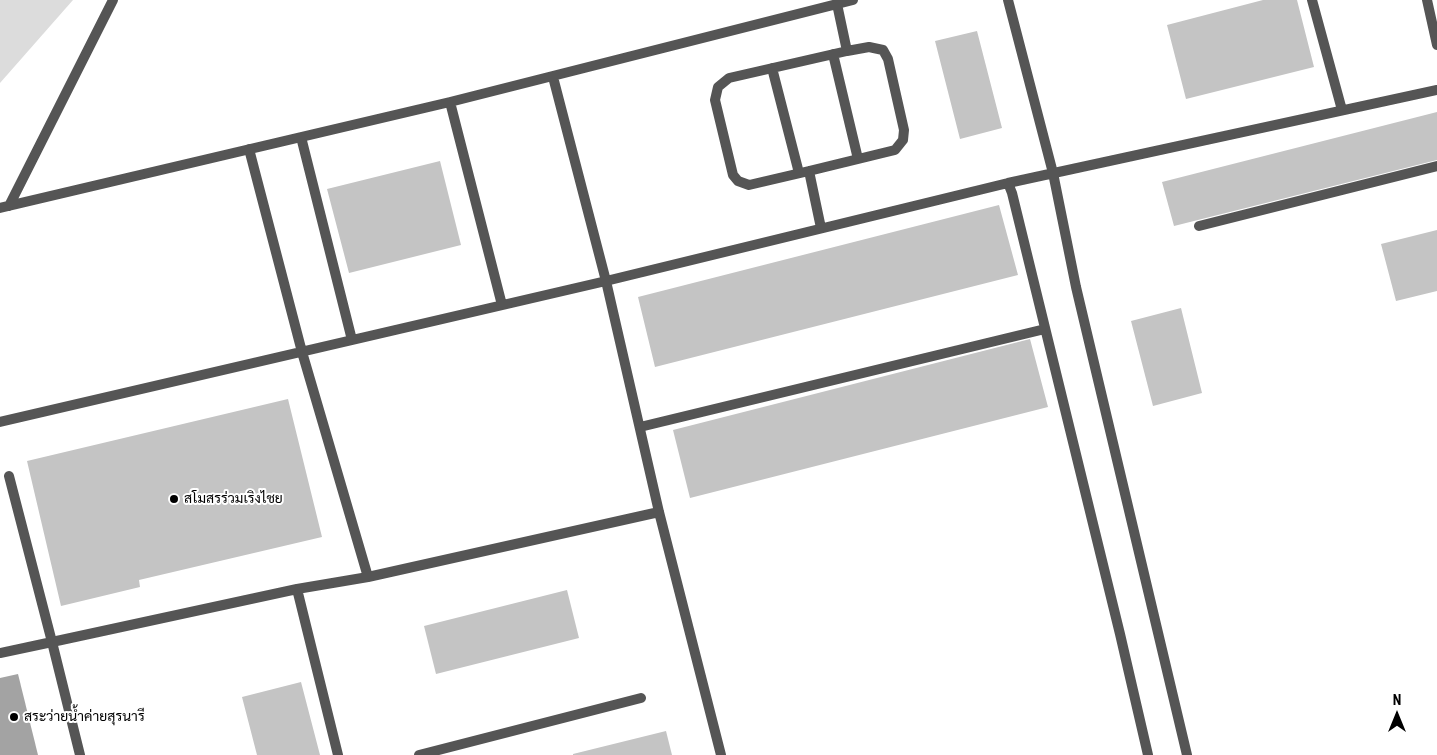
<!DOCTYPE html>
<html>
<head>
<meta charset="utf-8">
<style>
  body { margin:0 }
  #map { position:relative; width:1437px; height:755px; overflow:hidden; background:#fff; font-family:"Roboto Condensed",sans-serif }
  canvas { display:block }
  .north { position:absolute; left:1372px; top:690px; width:50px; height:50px; -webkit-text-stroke:4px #fff; paint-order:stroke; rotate:0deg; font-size:14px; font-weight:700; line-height:20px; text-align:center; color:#000 }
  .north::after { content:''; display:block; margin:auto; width:18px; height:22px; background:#000; clip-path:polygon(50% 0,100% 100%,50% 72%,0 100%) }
</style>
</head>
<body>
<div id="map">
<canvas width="1437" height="755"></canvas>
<div class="north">N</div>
</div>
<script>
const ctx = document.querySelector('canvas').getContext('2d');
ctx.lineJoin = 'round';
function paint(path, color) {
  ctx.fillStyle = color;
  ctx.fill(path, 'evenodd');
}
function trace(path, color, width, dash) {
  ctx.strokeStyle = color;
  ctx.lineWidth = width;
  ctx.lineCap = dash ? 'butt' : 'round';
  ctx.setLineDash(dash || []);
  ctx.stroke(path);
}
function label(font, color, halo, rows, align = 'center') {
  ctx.font = font + ' "Roboto Condensed",Sarabun,sans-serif';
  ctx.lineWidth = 4;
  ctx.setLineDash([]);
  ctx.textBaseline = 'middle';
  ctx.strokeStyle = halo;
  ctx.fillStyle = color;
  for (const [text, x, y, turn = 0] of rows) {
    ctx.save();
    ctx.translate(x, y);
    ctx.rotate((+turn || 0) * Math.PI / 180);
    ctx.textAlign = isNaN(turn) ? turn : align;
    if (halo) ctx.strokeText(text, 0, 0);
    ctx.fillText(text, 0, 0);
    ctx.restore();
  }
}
paint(new Path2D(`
  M0,0h73l-73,83z`), '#dcdcdc');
paint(new Path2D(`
  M18,674l20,81h-38v-77z`), '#a3a3a3');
paint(new Path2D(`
  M1263,0h34l17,67 -128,32 -19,-74z
  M977,31l25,97 -42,11 -25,-98z
  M1437,112v48l-263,66 -12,-44z
  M440,161l21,84 -112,28 -22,-84z
  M999,205l19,70 -363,92 -17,-70z
  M1437,230v61l-41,10 -15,-57z
  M1181,308l21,85 -49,13 -22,-85z
  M1030,339l18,68 -358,91 -17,-68z
  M288,399l34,138 -183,43 1,7 -79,19 -34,-145z
  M567,590l12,48 -143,36 -12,-48z
  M301,682l19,73h-63l-15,-58z
  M666,731l6,24h-99v-1z`), '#c4c4c4');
trace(new Path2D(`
  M1008,0l45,173 23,114 111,468
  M1312,0l30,110
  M1427,0l10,45
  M833,54l25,105
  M772,68l27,105
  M553,77l53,204 53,231 62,243
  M450,102l52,203
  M301,137l51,203
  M249,149l53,203 66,225
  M809,171l86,-21 8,-10 1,-10 -16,-71 -5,-9 -14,-3 -22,4 -10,-47
  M1008,183l4,10 108,441 28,121
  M9,206l104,-206
  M0,208l450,-106 403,-102
  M1199,226l238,-60
  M821,228l-12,-57 -60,14 -11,-4 -5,-6 -18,-75 3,-13 11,-9 118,-27
  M0,422l606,-141 402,-98 429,-93
  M640,427l405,-98
  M297,589l41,166
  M0,653l52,-11 -43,-166
  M80,755l-28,-113 245,-53 71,-12 291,-65
  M419,755l222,-57`), '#555', 10);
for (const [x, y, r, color] of [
  [174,499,5,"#000"],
  [14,717,5,"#000"]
]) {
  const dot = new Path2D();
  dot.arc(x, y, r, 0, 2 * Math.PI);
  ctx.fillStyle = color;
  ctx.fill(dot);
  trace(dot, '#fff', 2);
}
label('14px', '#000', '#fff', [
  ["สโมสรร่วมเริงไชย",184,499],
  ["สระว่ายนํ้าค่ายสุรนารี",24,717]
], 'left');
</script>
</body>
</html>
